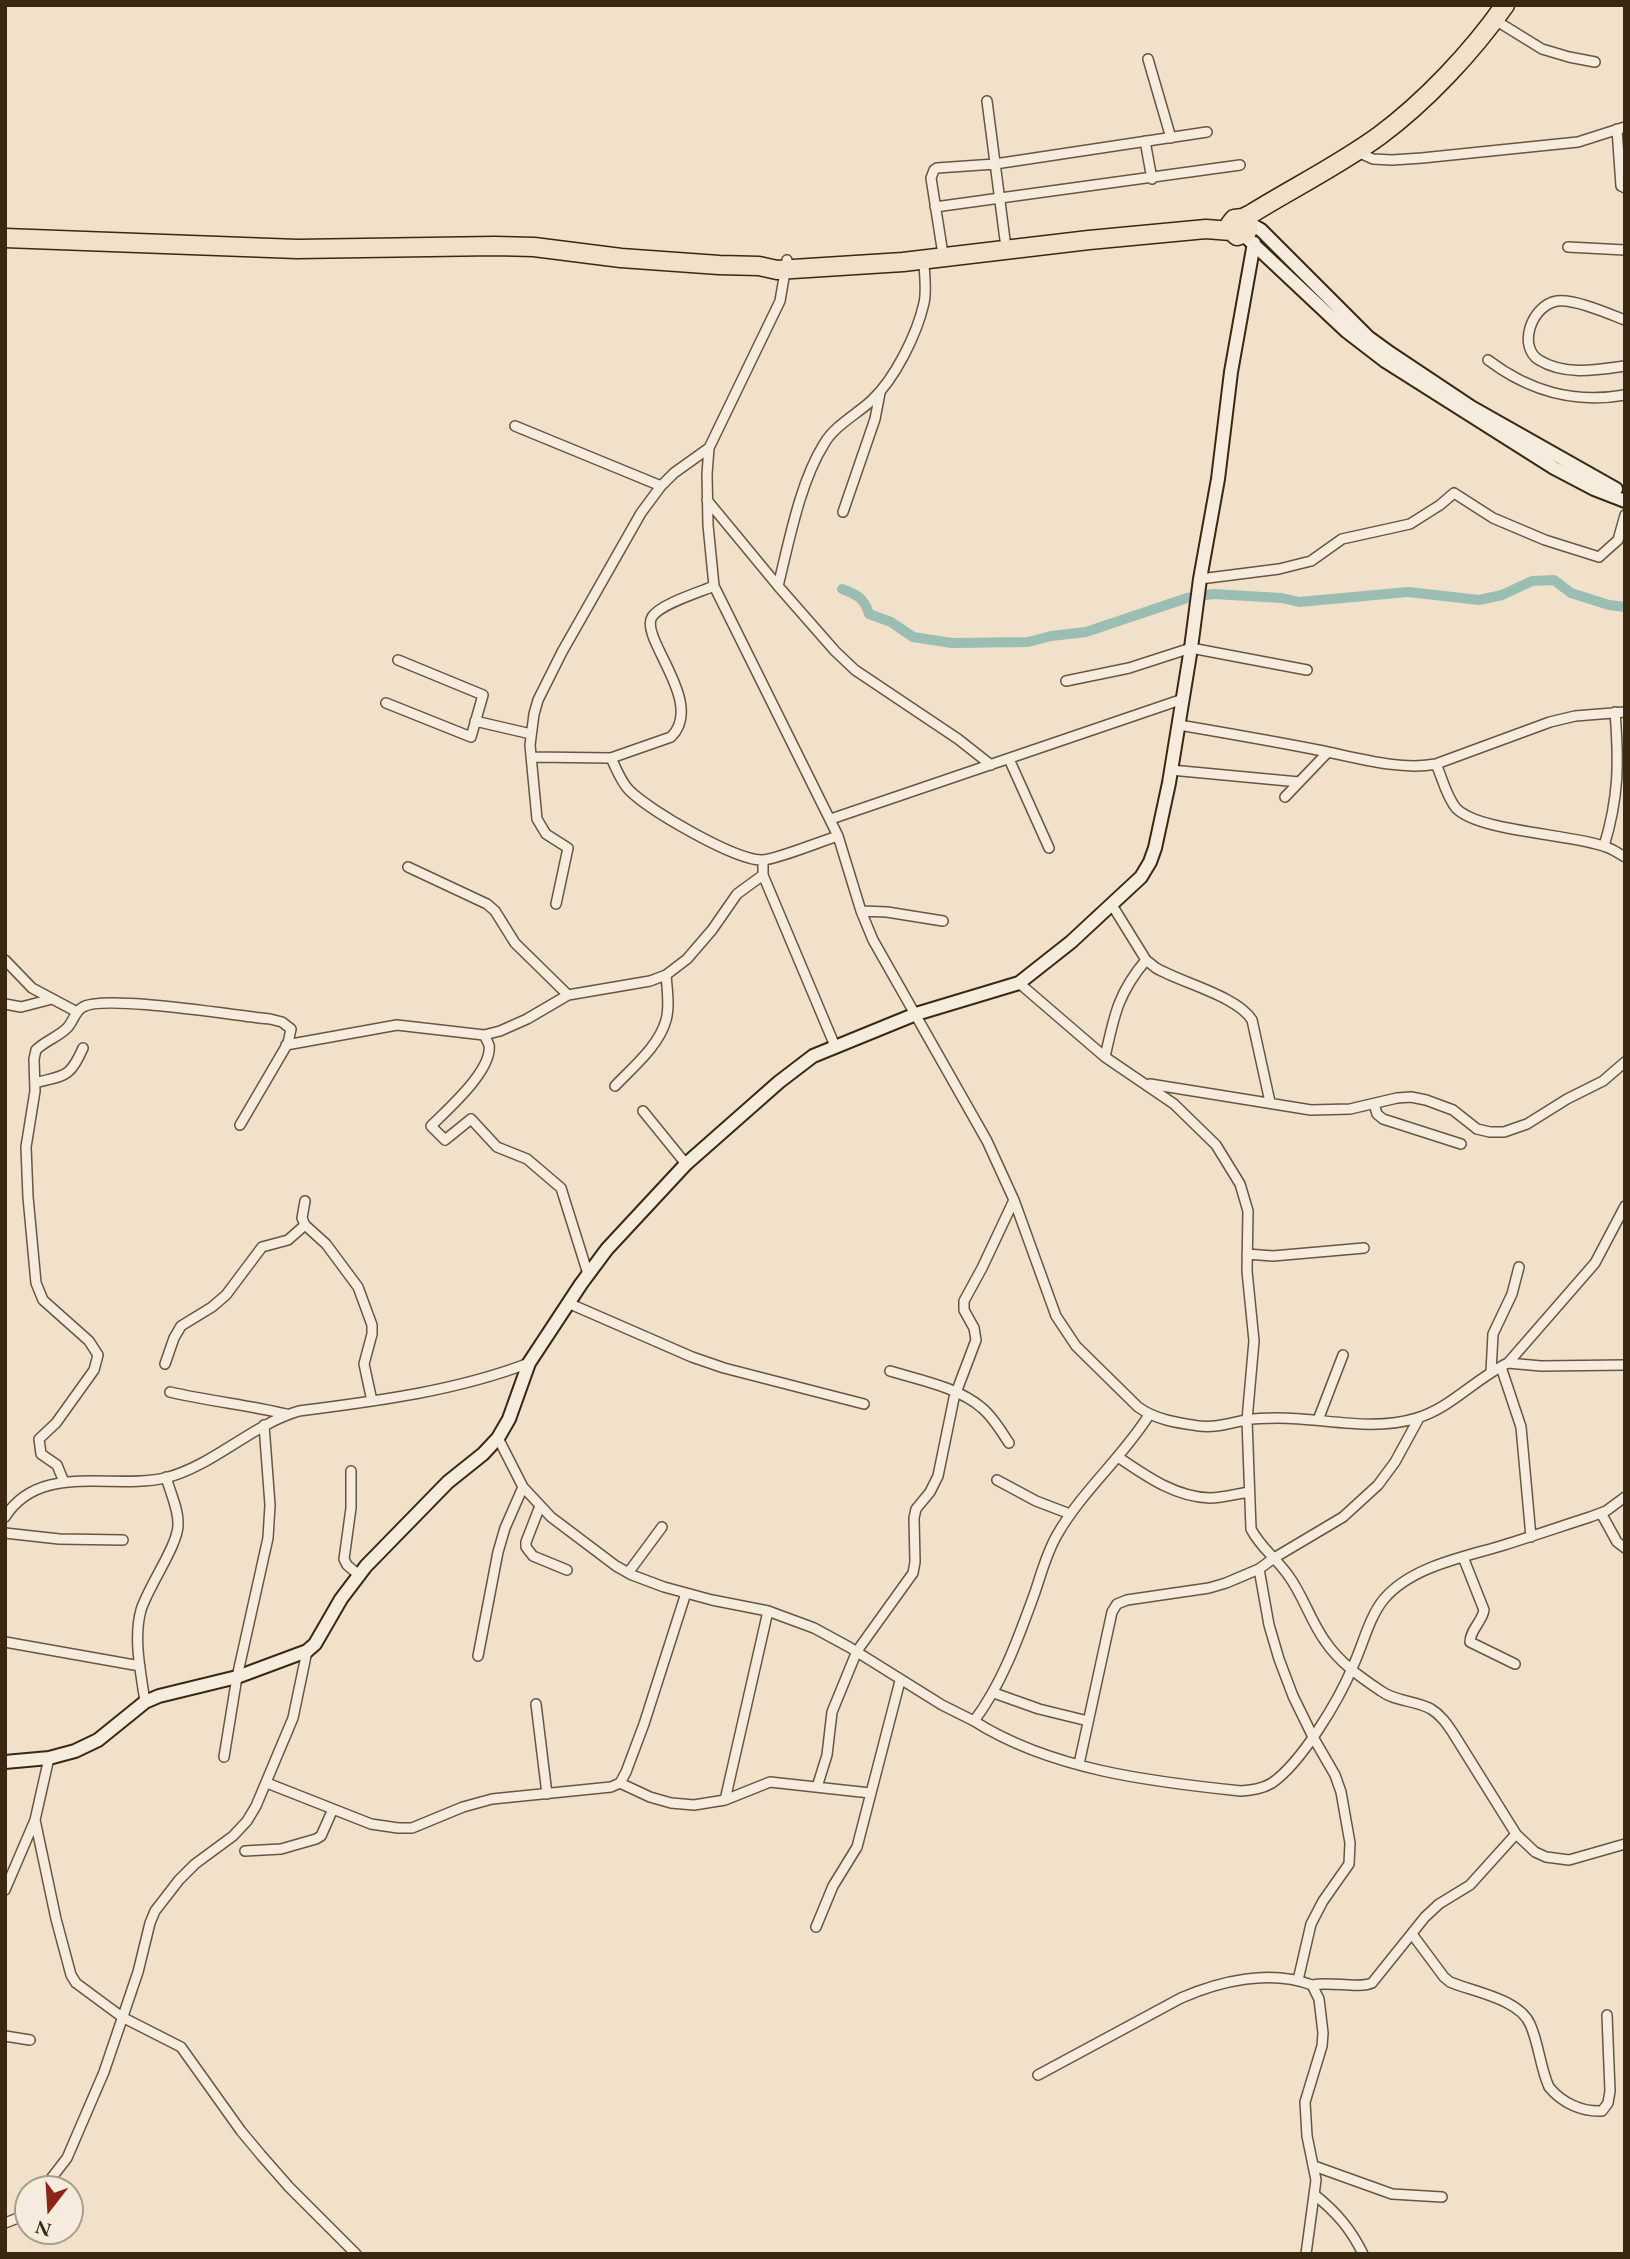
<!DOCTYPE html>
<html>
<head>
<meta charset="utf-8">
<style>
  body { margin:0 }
  #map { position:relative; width:1630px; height:2259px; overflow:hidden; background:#f1e1ca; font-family:"EB Garamond",serif }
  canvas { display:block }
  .frame { position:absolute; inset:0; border:7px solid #3b2811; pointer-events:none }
  .north { position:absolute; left:14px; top:2175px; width:70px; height:70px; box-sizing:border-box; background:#f6ecdd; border:2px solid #ab9e8b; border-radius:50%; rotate:197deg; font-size:19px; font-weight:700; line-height:28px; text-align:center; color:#3b2811 }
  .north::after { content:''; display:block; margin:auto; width:24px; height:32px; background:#8f2418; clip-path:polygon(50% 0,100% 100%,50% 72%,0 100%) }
</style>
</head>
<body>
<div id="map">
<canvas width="1630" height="2259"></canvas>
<div class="frame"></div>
<div class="north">N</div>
</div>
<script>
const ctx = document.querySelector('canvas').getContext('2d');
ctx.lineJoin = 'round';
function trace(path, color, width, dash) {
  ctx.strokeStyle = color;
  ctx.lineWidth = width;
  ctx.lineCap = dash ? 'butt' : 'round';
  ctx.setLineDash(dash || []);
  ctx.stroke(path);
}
trace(new Path2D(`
  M842,589c16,6 22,9 27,25l22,8 22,15 39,6 76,-1 23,-6 35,-4 101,-34 26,-4 69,4 17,4 109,-10 71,8 23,-5 30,-14 22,-1 17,13 38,12 16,2`), '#9bbeb3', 10);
const street = new Path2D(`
  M1495,20l47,29 27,8 26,5
  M1148,59l23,79
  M987,101l18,139
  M1617,129l4,57 4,2
  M1145,141l7,38
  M1355,151l18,8 19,1 30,-2 156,-16 47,-15
  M935,207l305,-42
  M1568,247l57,3
  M942,248l-11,-70 3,-8 3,-2 58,-4 212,-32
  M787,260l-7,41 -71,147 -2,26 1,51 6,61 124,250 23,75 12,29 114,201 27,59 42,116 20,30 62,61c18,13 40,16 61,19 17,2 31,-3 47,-6 10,-2 22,-2 32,-2 46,0 94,14 139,0 34,-10 59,-40 91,-55l87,-100 30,-57
  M1625,320c-18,-7 -50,-21 -68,-19 -25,4 -40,45 -18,59 26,16 58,10 86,6
  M1488,360c41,31 85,44 137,35
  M515,426l146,60
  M707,500l71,86 57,65 20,19 103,69 33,26
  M843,512l32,-93 5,-26
  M1200,579l79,-10 32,-8 31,-22 68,-15 30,-19 14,-12 39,25 52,22 54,17 19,-17 7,-25
  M778,586c11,-44 22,-104 46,-142 10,-18 33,-30 47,-43 24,-22 46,-67 53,-98 3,-14 0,-29 0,-43
  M1066,681l63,-13 62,-20 116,22
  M386,703l85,34 12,-42 -85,-35
  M475,721l56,13
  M1179,725c47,8 93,16 139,25 36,7 82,21 118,14l114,-42 25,-6 50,-4
  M532,757l79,1 60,-21c35,-34 -32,-99 -19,-120 8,-13 48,-25 62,-31
  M611,758c5,10 10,24 18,32 21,21 104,69 132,70 12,1 63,-20 77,-24
  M1009,759l40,89
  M1436,764c6,13 10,32 20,44 22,24 117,26 150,39 7,2 13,7 19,10
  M1171,770l128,12
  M1285,797l43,-45
  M831,819l352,-120
  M1604,846c15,-49 15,-84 11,-134
  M763,861v14l72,171
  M408,867l79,37 8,7 20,32 53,52
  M556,904l12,-56 -22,-14 -9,-15 -7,-74 4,-31 4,-14 24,-48 79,-139 20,-27 13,-13 35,-25
  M1112,905l34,55 10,8c26,15 81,28 96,52l18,82
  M861,911l26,1 56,9
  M5,960l27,28 45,24
  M1019,983l86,74 69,47 42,41 24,39 8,27 -1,60 7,70 -7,79 4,109c9,18 25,29 37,46 15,20 22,45 37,66 14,21 35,36 56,50 15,11 34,9 50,18 10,6 16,15 22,24l63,101 19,18 11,5 23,3 56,-16
  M5,1004l16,3 31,-8
  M484,1035c1,2 5,9 5,10 4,25 -42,65 -58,81l14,14 26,-21 26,28 30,12 34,29 27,86
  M286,1045l111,-20 87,10 16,-4 27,-12 41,-24 82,-14 16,-6 21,-16 25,-29 25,-36 26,-19
  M1105,1057c9,-41 13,-64 41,-97
  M35,1083c30,-8 35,-5 48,-35
  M1150,1084l161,26 39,-1 47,-11 14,-1 15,3 27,10 24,19 13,3h14l23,-8 40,-25 36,-18 22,-19
  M615,1086c18,-19 44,-40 51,-66 4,-14 1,-31 0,-45
  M1374,1104l3,10 6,5 78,25
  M643,1111l43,53
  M305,1201l-3,17 3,7 21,19 32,43 14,38v9l-8,30 8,37
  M1247,1254l26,2 91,-8
  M568,1303l124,54 32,11 140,36
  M1508,1363l33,3 84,-1
  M165,1364l9,-26 7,-12 31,-19 14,-12 36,-48 26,-7 17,-15
  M1501,1367l20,60 10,110
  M890,1371c29,9 68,16 92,37 11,9 19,23 27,35
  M1491,1372l2,-38 19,-40 7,-27
  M170,1392c39,9 77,13 116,22
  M1318,1420l25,-65
  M498,1438l25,49 28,30 65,49 16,9 32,12 48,13 56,11 46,17 35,19 93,58 32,16c28,-37 44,-82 60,-126 7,-20 12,-41 23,-60 25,-44 65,-77 92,-120
  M1118,1457c28,19 57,40 92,41 13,0 26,-4 39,-6
  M351,1471v37l-7,51 3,6 12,10
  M997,1480l39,21 34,13
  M64,1482l-7,-17 -16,-11 -2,-15 17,-16 38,-53 4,-15 -9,-14 -46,-41 -7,-17 -8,-86 -2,-50 9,-56 -1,-32 2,-9c9,-9 22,-13 31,-22 6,-6 8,-17 16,-21 22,-13 154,9 187,12l12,3 9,7 -3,14 -48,82
  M540,1506l-14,36v5l7,9 34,14
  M1601,1513l16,29 8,6
  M5,1517c35,-55 106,-27 160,-39 48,-12 86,-53 134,-67 78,-10 157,-20 230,-48
  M5,1533l54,6 64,1
  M1463,1557l21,53c-2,12 -14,20 -14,32l45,22
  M1259,1569l10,56 10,34 14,37 20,41 22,38 6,17 9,51 -1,21 -26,37 -12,23 -13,56
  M628,1573l34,-46
  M5,1642l135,24
  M478,1656l20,-104 7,-24 18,-41
  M994,1693l45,16 49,12
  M145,1702c-4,-29 -12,-63 -4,-92 7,-23 37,-65 37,-85 1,-15 -8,-33 -12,-48
  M536,1704l11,90
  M974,1721c77,49 179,61 267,70 11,-1 21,-2 31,-8 30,-21 67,-83 81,-117 10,-21 16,-49 31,-67 28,-33 81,-42 120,-54 29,-9 58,-19 86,-28l16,-6 19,-14
  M224,1757l13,-80 31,-139 2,-33 -6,-80
  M1079,1764l33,-152 5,-8 10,-4 82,-12 17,-5 33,-14 15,-11 69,-41 35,-32 17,-23 24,-44
  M267,1783l104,41 27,4h14l51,-21 29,-8 119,-12 9,-4 6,-11 18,-48 42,-131
  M620,1783l30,14 21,6 23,2 31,-5 45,-18 100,11
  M817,1787l10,-32 5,-43 25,-61 56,-78 2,-11 -1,-44 2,-9 14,-17 8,-16 16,-78 22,-58 -2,-12 -10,-18v-9l18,-33 32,-68
  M725,1800l43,-189
  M35,1820l21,99 15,56 5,8 46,34 59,30 60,84 20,24 28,32 67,67
  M245,1851l36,-2 35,-10 5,-3 12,-27
  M5,1890l30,-70 14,-62
  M816,1927l17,-41 24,-39 43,-166
  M1412,1934l32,43 6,5c24,10 69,17 80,42 9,20 10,43 19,63 13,16 33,25 53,24l6,-8 2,-12 -3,-76
  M1312,1985c18,-4 47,4 60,-2l53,-66 14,-13 31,-19 46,-51
  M5,2036l25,4
  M1038,2075l143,-77c39,-17 89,-29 131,-13l7,14 4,34 -1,13 -17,56 2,34 9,44 -10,74
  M1314,2166l78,28 50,3
  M43,2189l24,-31 37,-86 34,-100 12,-49 5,-12 24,-31 16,-16 38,-28 14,-15 9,-15 37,-88 14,-67
  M1315,2195c21,17 36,34 48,59
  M5,2223l13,-5 10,1`);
const secondary = new Path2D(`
  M1247,222l14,8 107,107 22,16 81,54 145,82
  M1248,239l98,92 39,30 169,107 40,21 31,12
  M5,1762l44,-4 26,-7 23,-11 47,-38 14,-6 78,-19 70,-26 8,-7 26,-45 25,-33 82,-84 35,-28 15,-16 11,-19 20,-56 52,-79 26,-35 79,-85 93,-82 34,-26 103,-42 103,-31 52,-41 70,-65 9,-15 5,-14 14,-65 22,-135 9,-69 18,-100 13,-107 23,-129`);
const highway = new Path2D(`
  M1243,218c6,4 7,10 3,15l-9,3 -7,-6v-6l4,-5 9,-1 8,-4c42,-26 88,-49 128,-78 46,-34 93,-84 126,-131
  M5,238l292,11 198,-3 39,1 87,11 98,7 40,1 18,4 126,-8 186,-22 117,-11 25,2`);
trace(street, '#68563f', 12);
trace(secondary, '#3b2811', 16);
trace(highway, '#3b2811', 21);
trace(street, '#f6ecdd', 9);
trace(secondary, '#f6ecdd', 12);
trace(highway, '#f1e1ca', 18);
</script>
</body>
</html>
